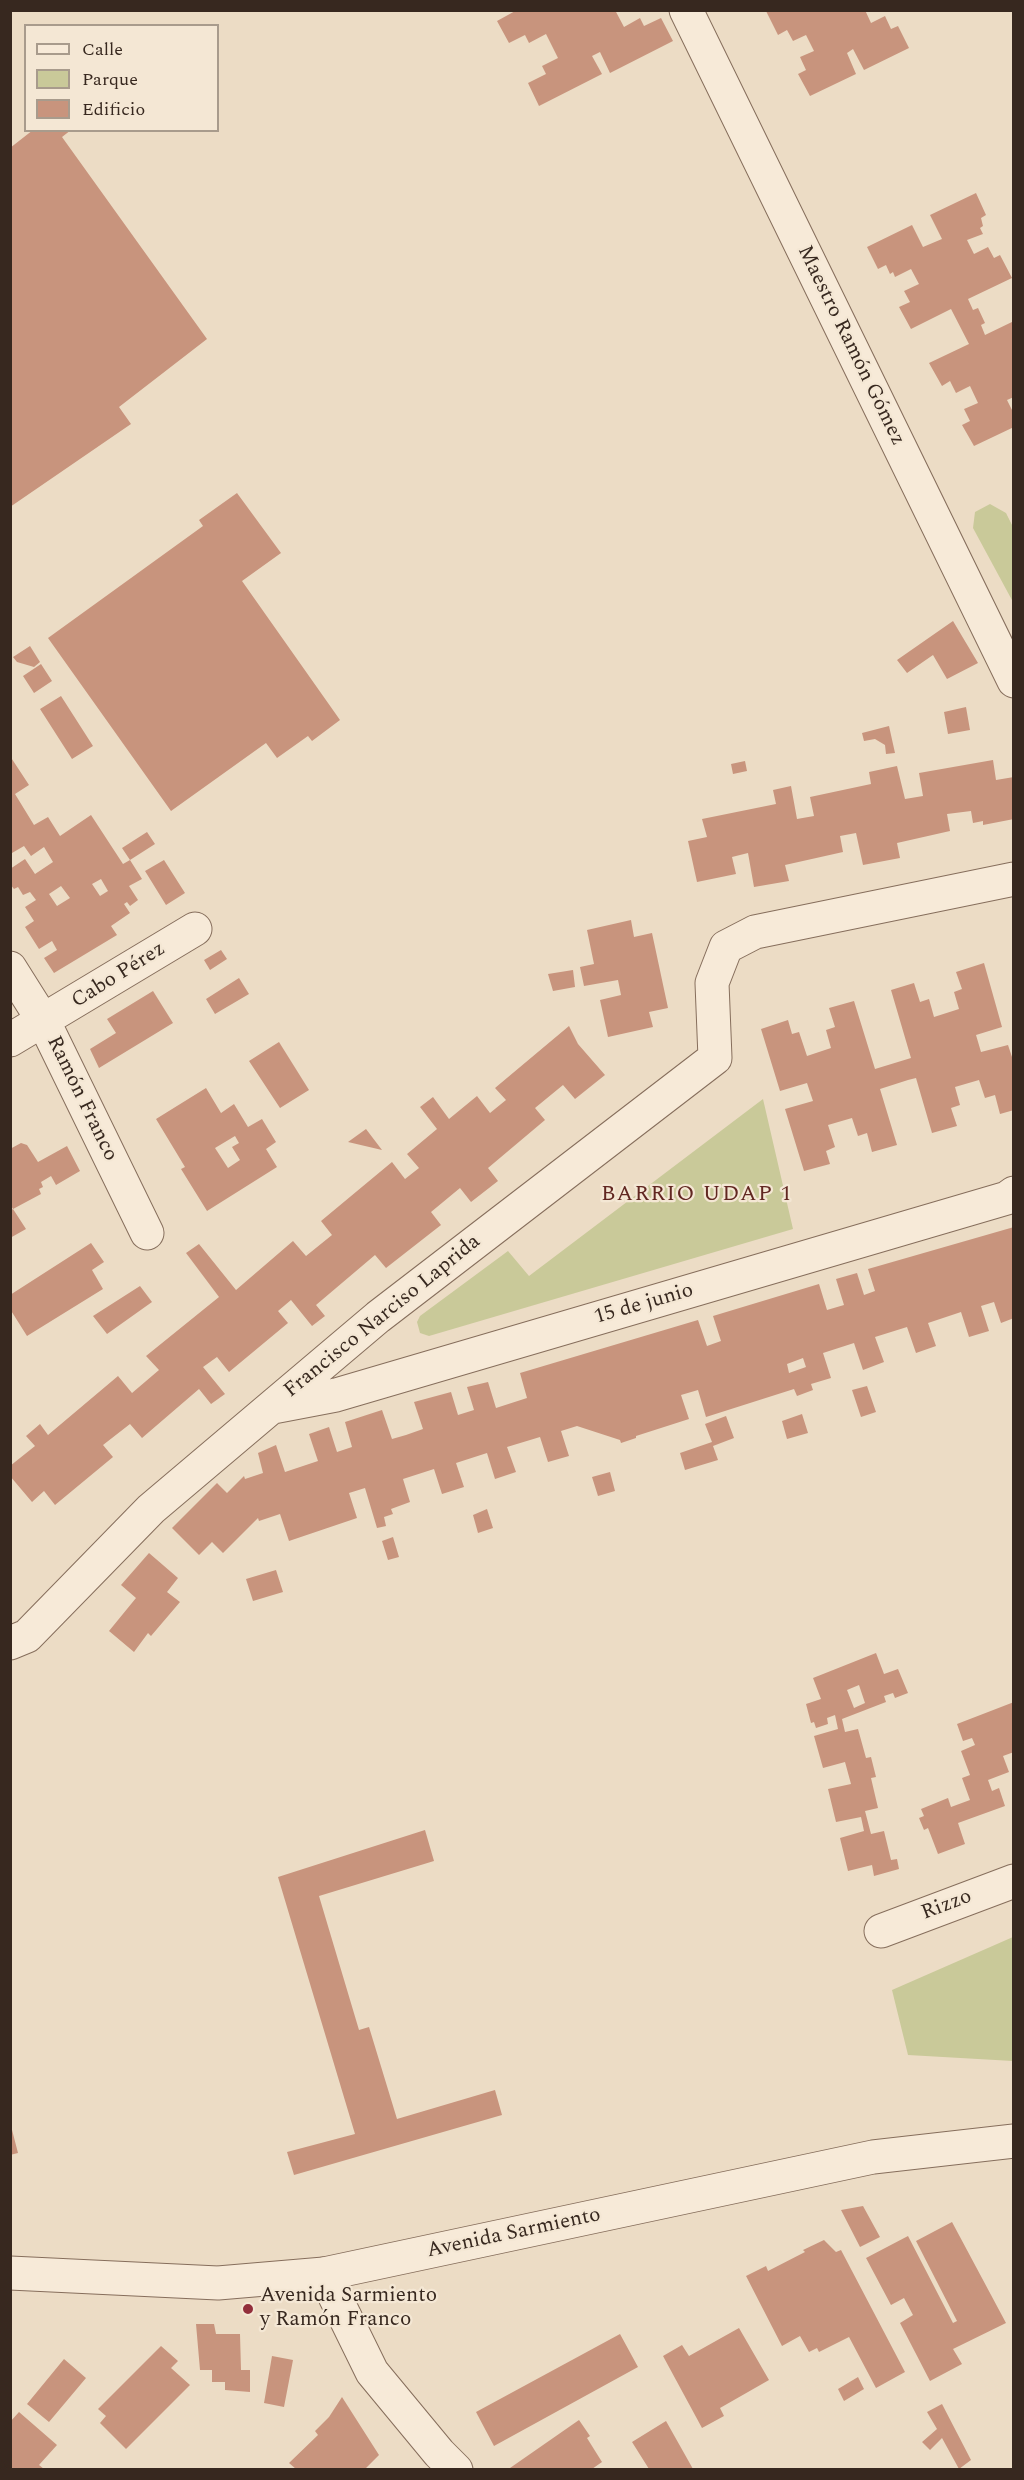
<!DOCTYPE html>
<html>
<head>
<meta charset="utf-8">
<style>
  body { margin:0 }
  #map { position:relative; width:1024px; height:2480px; overflow:hidden; background:#ecdcc5; font-family:Spectral,serif }
  canvas { display:block }
  .frame { position:absolute; inset:0; border:12px solid #37281f; pointer-events:none }
  .legend { position:absolute; left:24px; top:24px; width:195px; height:108px; box-sizing:border-box; background:#f4e7d4; border:2px solid #a89b8c; margin:0; padding:8px 10px; list-style:none; font-size:18px; color:#37281f }
  .legend li { display:flex; align-items:center; gap:12px; height:30px }
  .legend b { width:30px; border:2px solid #a89b8c }
</style>
</head>
<body>
<div id="map">
<canvas width="1024" height="2480"></canvas>
<div class="frame"></div>
<ul class="legend">
<li><b style="height:8px;background:#f7ead8"></b>Calle</li>
<li><b style="height:16px;background:#c9c999"></b>Parque</li>
<li><b style="height:16px;background:#c8947d"></b>Edificio</li>
</ul>
</div>
<script>
const ctx = document.querySelector('canvas').getContext('2d');
ctx.lineJoin = 'round';
function paint(path, color) {
  ctx.fillStyle = color;
  ctx.fill(path, 'evenodd');
}
function trace(path, color, width, dash) {
  ctx.strokeStyle = color;
  ctx.lineWidth = width;
  ctx.lineCap = dash ? 'butt' : 'round';
  ctx.setLineDash(dash || []);
  ctx.stroke(path);
}
function label(font, color, halo, rows, align = 'center') {
  ctx.font = font + ' Spectral,serif';
  ctx.lineWidth = 4.5;
  ctx.setLineDash([]);
  ctx.textBaseline = 'middle';
  ctx.strokeStyle = halo;
  ctx.fillStyle = color;
  for (const [text, x, y, turn = 0] of rows) {
    ctx.save();
    ctx.translate(x, y);
    ctx.rotate((+turn || 0) * Math.PI / 180);
    ctx.textAlign = isNaN(turn) ? turn : align;
    if (halo) ctx.strokeText(text, 0, 0);
    ctx.fillText(text, 0, 0);
    ctx.restore();
  }
}
paint(new Path2D(`
  M990,504l16,9 7,14v75l-40,-74 2,-16z
  M763,1099l30,130 -364,107 -9,-3 -3,-11 3,-6 88,-65 21,25z
  M1013,1937v124l-105,-6 -16,-65z`), '#c9c999');
paint(new Path2D(`
  M517,10h98l9,17 16,-9 4,8 17,-8 12,23 -63,32 -10,-21 -8,4 10,18 -63,32 -11,-23 18,-9 -4,-8 16,-8 -12,-24 -17,9 -4,-8 -16,8 -12,-22z
  M865,10l6,13 14,-7 6,13 7,-3 11,22 -45,22 -11,-21 -6,4 9,21 -46,22 -12,-22 8,-4 -6,-13 14,-6 -8,-16 -13,6 -6,-11 -9,5 -12,-24z
  M33,130h38l-9,7 145,202 -88,68 12,17 -121,83v-359z
  M976,193l10,22 -5,3 2,8 -3,2 3,6 -16,6 7,14 14,-7 6,11 6,-3 12,23 -44,21 5,11 5,-2 7,15 -4,2 4,10 29,-14v76l-7,3 7,14v13l-40,19 -12,-21 8,-4 -6,-12 14,-6 -8,-17 -14,7 -6,-12 -8,5 -13,-23 40,-19 -18,-35 -40,20 -12,-22 11,-5 -6,-11 15,-7 -8,-15 -16,8 -2,-5 -3,2 -4,-9 -8,4 -11,-22 45,-22 11,22 19,-8 -12,-24z
  M237,493l44,60 -39,28 98,139 -28,21 -4,-5 -31,22 -11,-15 -95,68 -123,-173 155,-112 -4,-6z
  M953,621l25,42 -31,16 -14,-24 -26,18 -10,-13z
  M30,646l10,16 -6,5 -17,-5 -4,-5z
  M41,664l11,17 -18,12 -11,-17z
  M61,696l32,50 -21,13 -32,-50z
  M966,707l4,23 -22,4 -4,-22z
  M889,726l6,27 -9,1 -1,-9 -10,-6 -11,2 -2,-8z
  M10,756l19,29 -14,9 19,31 14,-8 12,19 31,-21 32,49 7,-4 12,19 -13,7 9,14 -8,6 -3,-4 -3,2 6,9 -19,13 6,9 -63,38 -10,-15 13,-8 -5,-9 -13,8 -14,-22 9,-6 -9,-14 11,-7 -6,-8 -7,3 -5,-8 -4,2 -4,-5v-15l15,-10 10,15 18,-12 -9,-15 -13,9 -7,-10 -12,7 -2,-3zM101,879l7,12 -8,5 -8,-12zM61,886l9,12 -13,8 -8,-12z
  M993,760l3,20 18,-3v42l-31,6v-4l-10,2 -2,-12 -24,3 3,17 -53,12 3,15 -37,7 -7,-32 -16,3 3,16 -58,13 4,16 -35,6 -6,-34 -16,4 4,17 -39,8 -9,-41 19,-4 -5,-18 74,-15 -3,-14 18,-4 6,33 17,-3 -4,-19 61,-13 -2,-12 28,-6 8,33 18,-3 -4,-23z
  M745,761l2,10 -14,3 -2,-10z
  M147,832l8,12 -25,16 -8,-12z
  M164,860l21,33 -19,12 -21,-34z
  M631,920l3,17 18,-4 16,75 -19,4 4,15 -45,10 -8,-37 21,-5 -3,-15 -34,6 -4,-19 14,-3 -7,-34z
  M221,950l6,9 -17,11 -6,-10z
  M984,963l18,64 -26,8 5,17 27,-7 6,18v47l-14,4 -5,-19 -10,3 -6,-18 -24,7 5,18 -9,3 6,18 -25,7 -16,-55 -8,2 -28,9 17,56 -25,7 -5,-19 -9,3 -6,-18 -24,7 7,22 -9,4 4,13 -26,7 -19,-62 28,-8 -6,-18 -27,8 -19,-62 27,-9 4,14 7,-2 8,24 24,-8 -5,-18 9,-3 -6,-19 25,-7 21,68 36,-11 -20,-68 23,-7 6,19 9,-3 5,18 25,-8 -5,-17 8,-3 -6,-17z
  M573,970l2,17 -22,4 -5,-17z
  M239,978l10,16 -34,20 -9,-15z
  M153,991l20,32 -74,45 -9,-19 26,-16 -9,-14z
  M569,1026l9,18 27,31 -30,24 -12,-14 -28,23 10,12 -57,48 10,13 -27,21 -11,-14 -29,24 10,13 -55,43 -11,-13 -59,50 9,11 -13,10 -21,-26 -13,11 10,12 -59,49 -12,-15 -14,10 22,27 -14,10 -12,-15 -57,49 -12,-14 -27,21 10,12 -58,48 -11,-14 -12,11 -22,-26v-10l25,-20 -9,-10 14,-12 8,11 70,-59 14,17 27,-23 -13,-14 73,-59 -33,-44 13,-9 37,46 57,-49 13,15 26,-21 -11,-14 71,-59 13,17 14,-11 -12,-14 30,-25 -17,-22 13,-10 16,22 28,-23 13,17 16,-13 -11,-12z
  M279,1042l30,48 -29,18 -31,-47z
  M206,1088l15,25 13,-9 14,23 14,-8 14,23 -10,7 11,18 -70,44 -26,-42 4,-2 -29,-48zM235,1136l4,7 -7,4 8,13 -12,8 -13,-20z
  M366,1129l16,21 -34,-8z
  M21,1143l6,2 11,17 29,-16 13,25 -24,14 -5,-9 -10,6 2,5 -4,2 2,5 -28,15 -3,-5v-55z
  M13,1209l13,20 -16,9v-27z
  M1014,1227v91l-13,5 -7,-21 -13,4 8,25 -20,6 -8,-25 -33,11 8,23 -20,7 -9,-26 -32,10 9,25 -21,8 -9,-27 -31,10 8,25 -20,6 2,6 -16,6 -3,-7 -88,28 -8,-27 -17,5 8,24 -53,17v2l-15,5 -1,-3 -43,-14 -16,5 8,25 -21,6 -8,-25 -33,10 9,25 -21,7 -8,-26 -31,10 8,24 -22,7 -8,-25 -31,10 7,23 -19,7 2,5 -9,3 2,9 -9,2 -12,-40 -16,5 8,25 -68,23 -9,-27 -21,7 -1,-3 -35,35 -11,-11 -13,13 -27,-27 45,-45 10,10 17,-17 1,3 18,-6 -5,-20 18,-8 9,27 33,-11 -9,-27 20,-7 8,25 15,-5 -7,-25 37,-12 10,29 14,-4 17,-6 -9,-27 37,-10 7,23 16,-5 -7,-23 21,-5 8,26 31,-10 -7,-25 178,-53 9,26 14,-5 -8,-25 106,-32 8,26 17,-5 -8,-26 21,-6 7,22 11,-4 -7,-22zM803,1358l3,9 -17,6 -2,-9z
  M91,1243l13,19 -12,8 11,19 -76,47 -17,-27v-14z
  M140,1286l12,16 -45,32 -14,-18z
  M867,1386l9,26 -15,5 -9,-27z
  M802,1414l6,19 -21,6 -5,-18z
  M726,1416l8,22 -21,8 5,14 -33,10 -5,-17 32,-11 -7,-18z
  M610,1472l5,19 -17,5 -6,-19z
  M487,1509l6,19 -15,5 -5,-18z
  M393,1537l6,20 -11,3 -6,-19z
  M149,1553l29,25 -11,14 13,10 -29,34 -3,-3 -14,19 -25,-21 27,-33 -15,-13z
  M276,1570l7,22 -30,9 -7,-22z
  M876,1653l8,21 14,-5 10,24 -13,5 -2,-5 -9,3 2,6 -44,17 3,13 13,-3 8,29 5,-1 5,20 -5,1 7,30 -13,3 6,23 13,-3 7,29 6,-1 2,10 -25,7 -2,-11 -24,6 -8,-33 24,-7 -3,-14 -25,5 -8,-33 23,-5 -6,-22 -22,6 -9,-32 24,-7 -3,-14 -8,3 1,6 -12,4 -2,-6 -3,1 -5,-19 15,-5 -8,-21zM859,1685l6,18 -11,5 -7,-18z
  M1014,1702v50l-11,4 6,16 -21,8 4,11 7,-3 6,18 -47,17 7,21 -27,10 -10,-26 -4,2 -5,-12 5,-2 -3,-7 27,-11 3,9 19,-7 -8,-22 8,-3 -9,-24 14,-6 -3,-7 -9,3 -6,-17z
  M425,1830l9,31 -115,35 40,134 10,-3 28,92 98,-29 7,25 -208,60 -7,-23 68,-18 -77,-257z
  M11,2126l7,27 -8,2v-28z
  M863,2206l17,31 -20,10 -19,-37z
  M952,2222l54,101 -53,26 9,15 -32,17 -30,-58 13,-8 -9,-17 -13,7 -25,-47 42,-22 45,87 4,-2 -41,-80z
  M824,2240l12,12 5,-2 64,122 -29,16 -27,-51 -30,15 -2,-4 -8,4 -9,-16 -18,10 -36,-70 20,-10 2,5 37,-19 -2,-2z
  M196,2324h18l2,10h24l1,36h9v22l-25,-2v-8h-13v-12h-12z
  M739,2328l30,52 -49,28 4,8 -22,12 -39,-72 19,-11 7,11z
  M620,2334l18,33 -144,79 -18,-34z
  M161,2346l17,15 -7,7 19,17 -64,64 -26,-26 6,-7 -8,-7z
  M272,2356l21,4 -9,47 -20,-4z
  M64,2359l22,19 -37,44 -22,-18z
  M858,2377l6,12 -20,12 -6,-12z
  M342,2397l37,58 -13,13 1,1h-71l-7,-6 29,-28 -3,-4 14,-14z
  M942,2404l29,56 -12,9 -17,-31 -12,12 -8,-8 15,-13 -10,-17z
  M19,2412l38,33 -18,20 5,4h-34v-47z
  M579,2420l11,16 -3,2 15,24 -10,7 -82,-1z
  M666,2421l27,48h-44l-17,-27z`), '#c8947d');
const minor = new Path2D(`
  M686,10l328,671
  M10,968l34,54 103,211
  M10,1040l185,-111
  M273,1407l63,-12 671,-197 7,-5
  M10,1643l17,-7 124,-127 227,-192 337,-259 -3,-75 14,-36 29,-15 259,-53
  M881,1931l133,-50
  M324,2274l48,98 67,81 17,17`);
const tertiary = new Path2D(`
  M10,2273l208,10 106,-9 549,-117 141,-16`);
trace(minor, '#866e5c', 35);
trace(tertiary, '#866e5c', 35);
trace(minor, '#f7ead8', 33);
trace(tertiary, '#f7ead8', 33);
for (const [x, y, r, color] of [
  [248,2309,6,"#922f3b"]
]) {
  const dot = new Path2D();
  dot.arc(x, y, r, 0, 2 * Math.PI);
  ctx.fillStyle = color;
  ctx.fill(dot);
  trace(dot, '#f4e7d4', 2);
}
label('21px', '#37281f', '#f4e7d4', [
  ["Maestro Ramón Gómez",850,346,64],
  ["Cabo Pérez",119,976,-32],
  ["Ramón Franco",81,1099,64],
  ["15 de junio",644,1305,-16],
  ["Francisco Narciso Laprida",383,1317,-39],
  ["Rizzo",947,1906,-21],
  ["Avenida Sarmiento",514,2234,-12]
]);
label('21px', '#37281f', '#f4e7d4', [
  ["Avenida Sarmiento",260,2297],
  ["y Ramón Franco",260,2321]
], 'left');
ctx.letterSpacing = '1.5px';
label('22px', '#612721', '#f4e7d4', [
  ["BARRIO UDAP 1",697,1196]
]);
ctx.letterSpacing = '0px';
</script>
</body>
</html>
